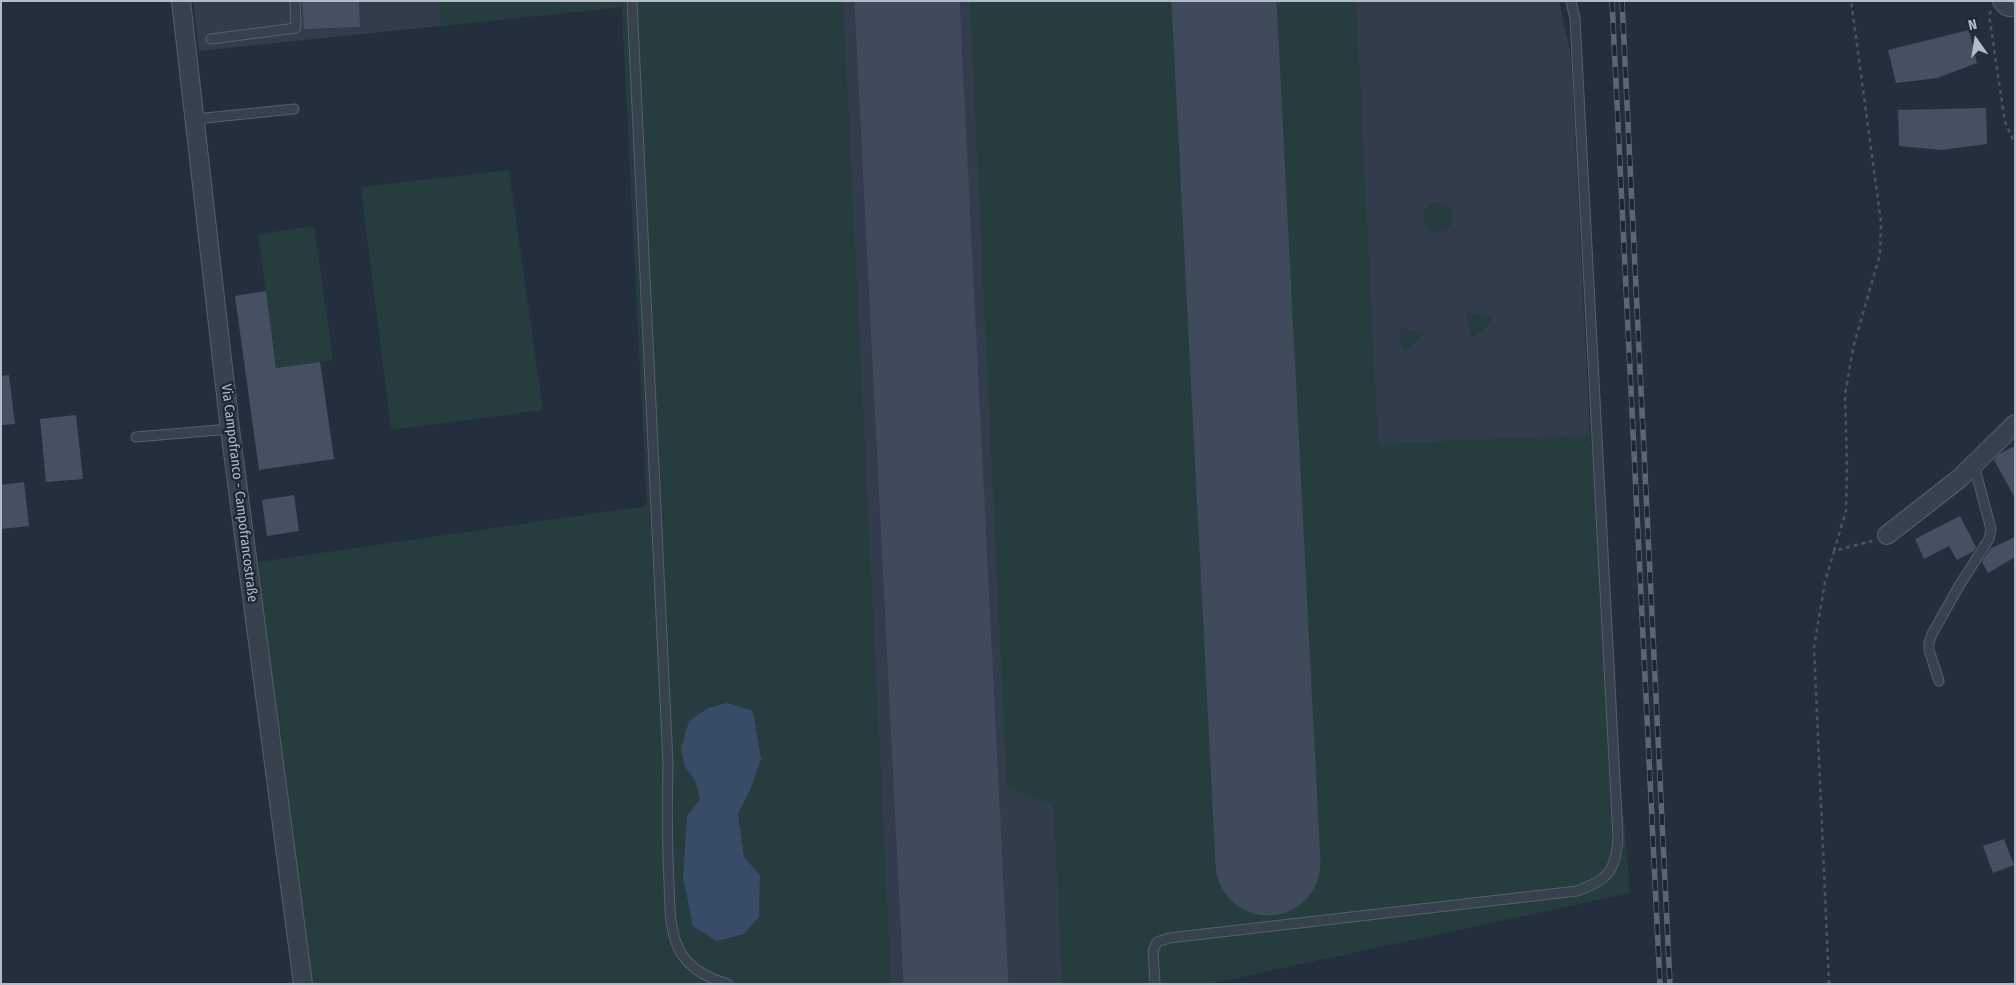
<!DOCTYPE html>
<html>
<head>
<meta charset="utf-8">
<style>
  body { margin:0 }
  #map { position:relative; width:2016px; height:985px; overflow:hidden; background:#242f3e; font-family:"Fira Sans Condensed",sans-serif }
  canvas { display:block }
  .frame { position:absolute; inset:0; border:2px solid #b4bcc9; pointer-events:none }
  .north { position:absolute; left:1951px; top:15px; width:50px; height:50px; -webkit-text-stroke:4px #1d2633; paint-order:stroke; rotate:347deg; font-size:14px; font-weight:700; line-height:20px; text-align:center; color:#b4bcc9 }
  .north::after { content:''; display:block; margin:auto; width:18px; height:22px; background:#b4bcc9; clip-path:polygon(50% 0,100% 100%,50% 72%,0 100%) }
</style>
</head>
<body>
<div id="map">
<canvas width="2016" height="985"></canvas>
<div class="frame"></div>
<div class="north">N</div>
</div>
<script>
const ctx = document.querySelector('canvas').getContext('2d');
ctx.lineJoin = 'round';
function paint(path, color) {
  ctx.fillStyle = color;
  ctx.fill(path, 'evenodd');
}
function trace(path, color, width, dash) {
  ctx.strokeStyle = color;
  ctx.lineWidth = width;
  ctx.lineCap = dash ? 'butt' : 'round';
  ctx.setLineDash(dash || []);
  ctx.stroke(path);
}
function label(font, color, halo, rows, align = 'center') {
  ctx.font = font + ' "Fira Sans Condensed",sans-serif';
  ctx.lineWidth = 4.5;
  ctx.setLineDash([]);
  ctx.textBaseline = 'middle';
  ctx.strokeStyle = halo;
  ctx.fillStyle = color;
  for (const [text, x, y, turn = 0] of rows) {
    ctx.save();
    ctx.translate(x, y);
    ctx.rotate((+turn || 0) * Math.PI / 180);
    ctx.textAlign = isNaN(turn) ? turn : align;
    if (halo) ctx.strokeText(text, 0, 0);
    ctx.fillText(text, 0, 0);
    ctx.restore();
  }
}
paint(new Path2D(`
  M193,1h1366l12,55 19,379 40,458 -422,91h-537l-49,-977 -423,44z`), '#323c4b');
paint(new Path2D(`
  M440,1h403l48,983h-582l-51,-422 389,-56 -25,-499 -181,19z
  M970,1h386l22,443 212,-9 40,458 -422,91h-146l-8,-178 -47,-19z
  M509,170l34,240 -152,20 -30,-243z
  M1423 217a15 15 0 1 1 30 0a15 15 0 1 1-30 0Z
  M314,226l19,134 -57,8 -18,-134z
  M1466,313l17,1 9,5 -5,8 -14,10 -4,-6z
  M1400,327l25,7 -21,17 -4,-13z`), '#263c3f');
paint(new Path2D(`
  M727,703l26,8 8,48 -10,29 -13,26 6,43 16,18 -1,42 -15,17 -27,7 -24,-15 -10,-50 4,-60 13,-17 -5,-19 -10,-13 -4,-19 8,-27 19,-13z`), '#394c67');
trace(new Path2D(`
  M907,1l49,983
  M1224,1l44,862`), '#3f4a5a', 105);
paint(new Path2D(`
  M302,1h57l1,26 -56,2z
  M1969,30l8,33 -40,15 -41,5 -8,-33z
  M1986,108l1,36 -45,6 -43,-4 -1,-36z
  M266,291l10,77 44,-6 14,97 -75,11 -24,-174z
  M9,375l6,49 -14,1v-49z
  M76,415l7,64 -37,3 -6,-63z
  M2015,446v52l-21,-38 5,-6z
  M24,482l5,44 -28,3v-44z
  M294,495l5,36 -32,5 -5,-36z
  M1960,516l16,31 -2,4 -17,9 -8,-14 -25,13 -9,-20z
  M2015,537v20l-27,16 -6,-11 8,-13z
  M2004,839l10,26 -21,8 -10,-27z`), '#455162');
const lane = new Path2D(`
  M632,1l36,763c-1,40 -1,79 1,119 1,21 0,44 9,64 9,21 29,31 50,37
  M211,39l85,-11 -1,-27
  M195,119l99,-10
  M136,437l94,-8
  M1939,681l-10,-31v-7l3,-9 27,-48 30,-47 2,-10 -17,-64
  M1155,984l-2,-33 4,-9 12,-4 408,-47c31,-11 39,-20 41,-54l-43,-818 -4,-18`);
const street = new Path2D(`
  M181,1l49,428 73,555
  M2002,1c3,5 7,7 13,6
  M1887,535l73,-57 55,-54`);
trace(lane, '#565f6c', 11);
trace(street, '#565f6c', 20);
trace(new Path2D(`
  M1991,11l-2,4 16,107 10,22
  M1834,551l12,-40 1,-45 -2,-71 8,-47 27,-94 1,-32 -30,-221
  M1829,984l-15,-337 11,-65 9,-31 38,-10`), '#44595c', 2.5, [4, 4]);
trace(lane, '#38414e', 9);
trace(street, '#38414e', 18);
const rail = new Path2D(`
  M1612,1l48,983
  M1622,1l48,983`);
trace(rail, '#5a6575', 5.5);
trace(rail, '#1d2633', 4, [11]);
label('14px', '#b4bcc9', '#1d2633', [
  ["Via Campofranco - Campofrancostraße",239,493,83]
]);
</script>
</body>
</html>
